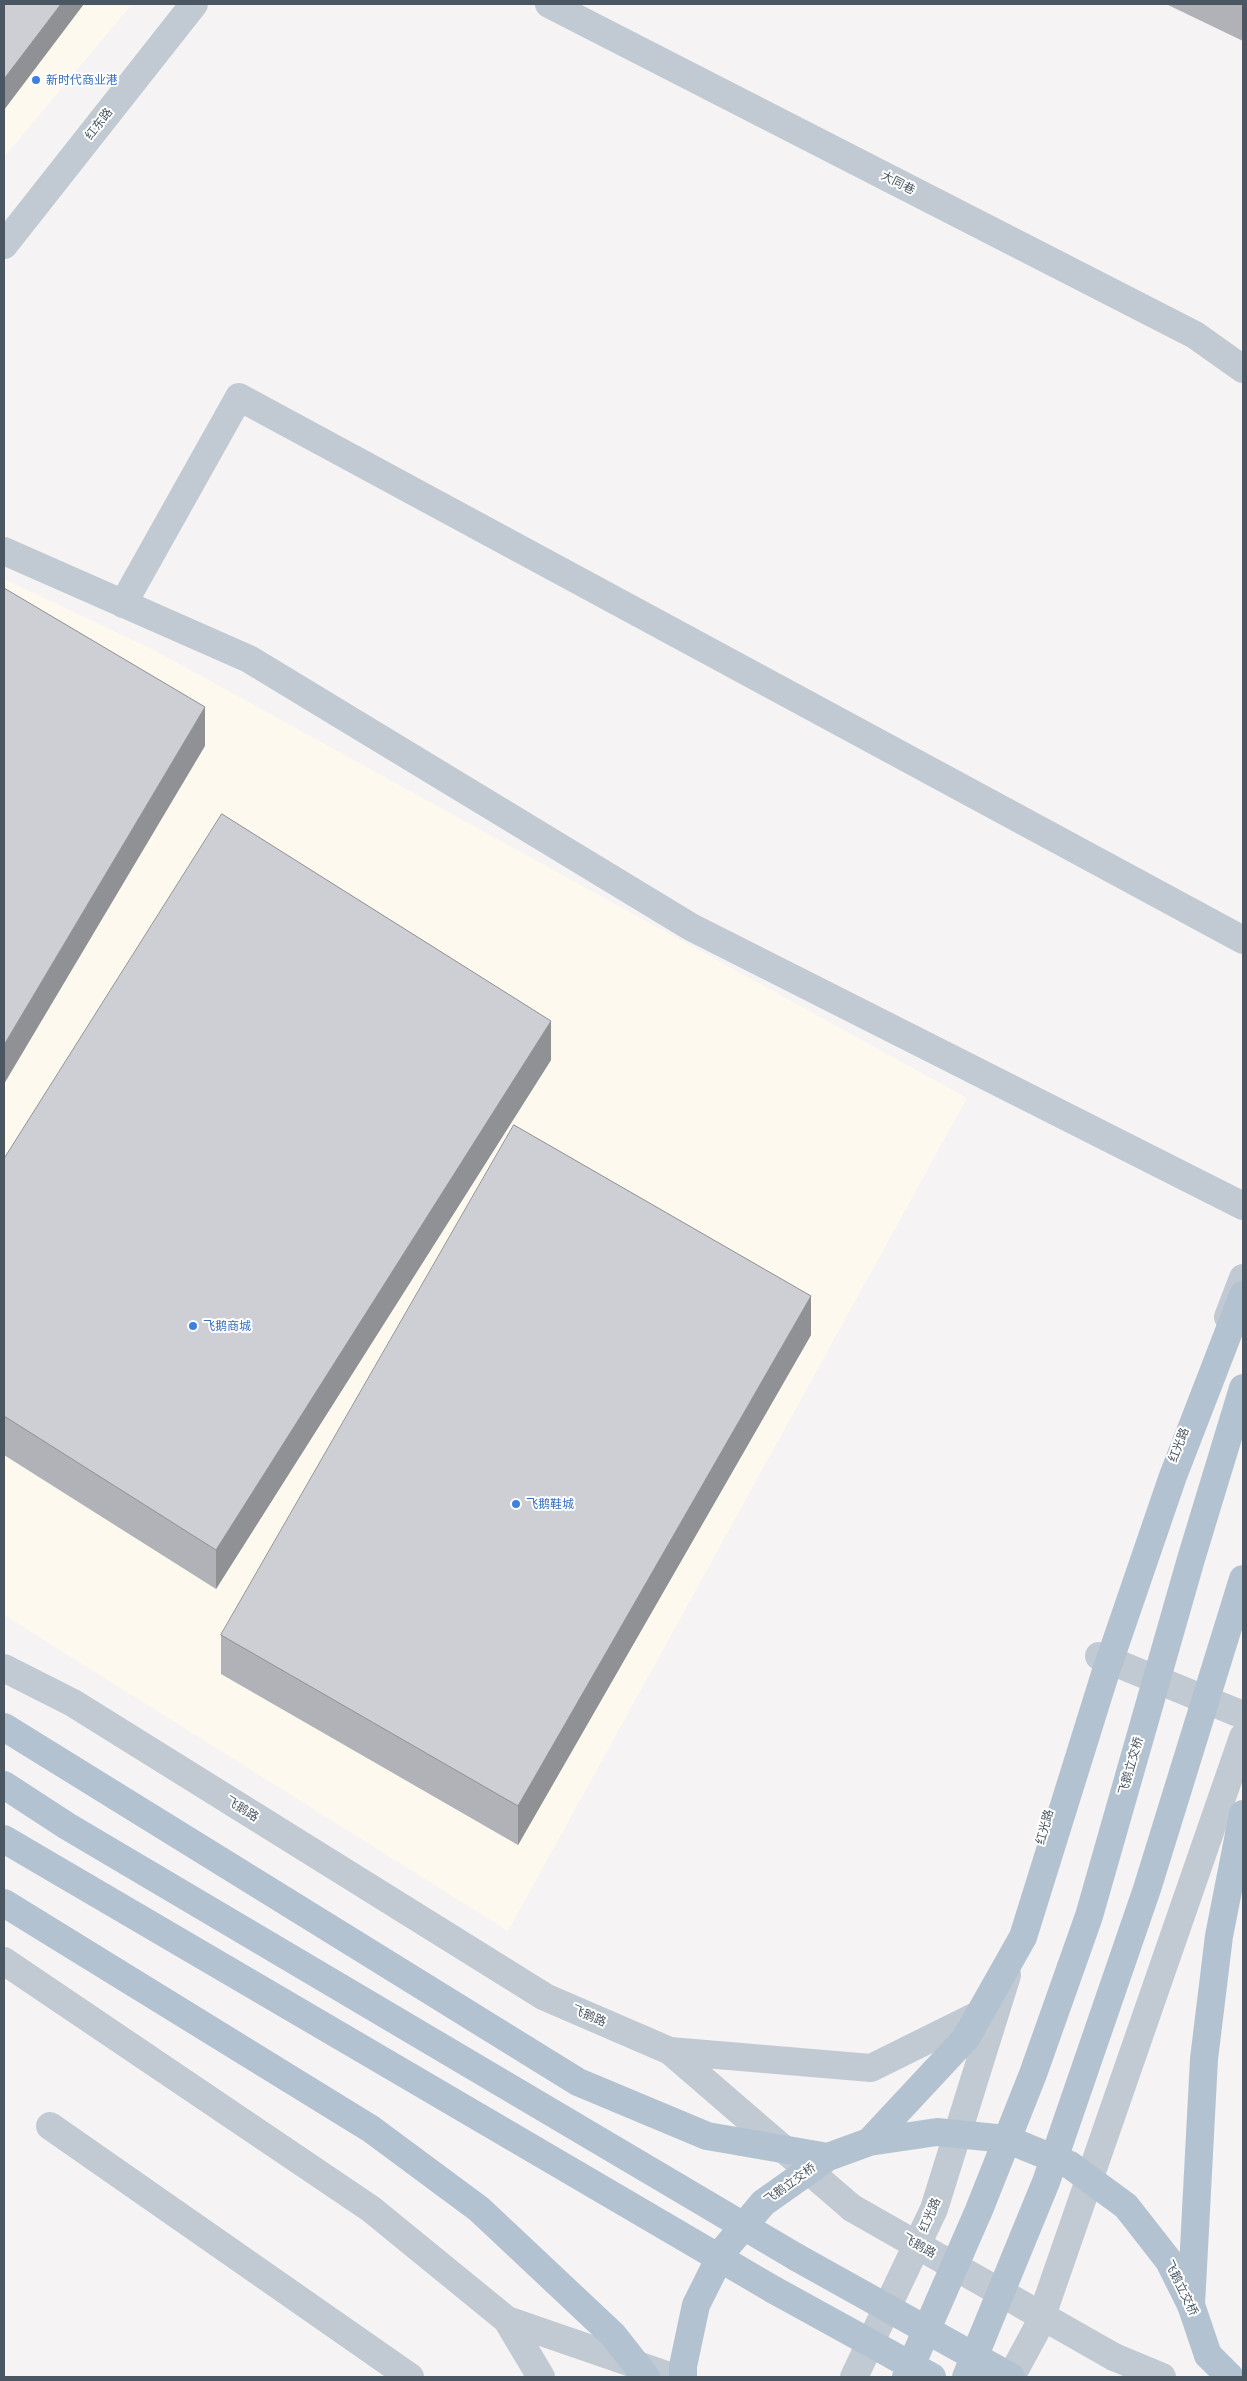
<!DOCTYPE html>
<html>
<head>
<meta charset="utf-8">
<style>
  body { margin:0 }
  #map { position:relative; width:1247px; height:2381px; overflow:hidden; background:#f5f3f3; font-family:Quicksand,sans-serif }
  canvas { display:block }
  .frame { position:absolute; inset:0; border:5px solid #4a5661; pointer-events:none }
</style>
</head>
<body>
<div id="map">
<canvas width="1247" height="2381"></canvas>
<div class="frame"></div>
</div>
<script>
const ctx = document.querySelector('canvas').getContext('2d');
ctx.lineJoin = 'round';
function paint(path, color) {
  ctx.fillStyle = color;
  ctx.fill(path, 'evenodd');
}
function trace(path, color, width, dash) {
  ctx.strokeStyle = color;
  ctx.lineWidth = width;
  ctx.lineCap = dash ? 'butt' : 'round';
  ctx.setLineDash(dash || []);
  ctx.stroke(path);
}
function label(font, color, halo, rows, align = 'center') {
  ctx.font = font + ' Quicksand,"Noto Sans SC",sans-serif';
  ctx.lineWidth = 4;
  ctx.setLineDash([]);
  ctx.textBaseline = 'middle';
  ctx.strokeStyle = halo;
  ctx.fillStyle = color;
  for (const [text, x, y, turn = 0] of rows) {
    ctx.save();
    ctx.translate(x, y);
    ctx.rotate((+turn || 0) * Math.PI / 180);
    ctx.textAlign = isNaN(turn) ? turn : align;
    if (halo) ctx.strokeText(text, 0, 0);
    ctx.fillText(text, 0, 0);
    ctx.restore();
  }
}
paint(new Path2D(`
  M4,4h128l-128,153z
  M4,579l152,72 811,447 -459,833 -504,-316z`), '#fdf9ef');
trace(new Path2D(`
  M549,4l646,331 48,34
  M4,245l190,-241
  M4,551l245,108 442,268 552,279
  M123,604l116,-207 1004,543
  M1228,1317l15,-39
  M1099,1656l144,59
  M4,1668l69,35 472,294 125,54 182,157
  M4,1961l367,248 136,111 165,57
  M670,2051l201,17 121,-60
  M50,2126l360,251
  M507,2320l34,57
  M1114,2357l48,20
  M854,2377l80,-168 73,-234
  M1011,2377l27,-50 205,-590`), '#c1cad2', 28);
trace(new Path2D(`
  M4,1785l63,41 729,431
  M4,1839l770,451
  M1191,2305l13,-246 15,-123 24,-122
  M1208,2355l22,22`), '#b3c2d1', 28);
trace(new Path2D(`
  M852,2208l262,149`), '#c1cad2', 28);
trace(new Path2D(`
  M4,1727l574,355 129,54 121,21
  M4,1903l367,226 108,80 134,126 33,42
  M869,2142l97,-104 57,-101 83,-266 67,-195 70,-181
  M796,2257l215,120
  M774,2290l158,87
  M683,2377v-11l13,-61 27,-54 40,-48 65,-46 41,-15 68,-10 69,7 64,26 56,41 43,55 22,44 17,50
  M906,2377l73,-167 54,-136 56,-158 102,-357 52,-171
  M966,2377l80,-195 101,-293 96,-310`), '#b3c2d1', 28);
paint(new Path2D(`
  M1166,4h77v37z
  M551,1060l-335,529 -212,-134v-296z
  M811,1335l-293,510 -297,-171v-39z`), '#b0b2b7');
paint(new Path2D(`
  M61,4h23l-80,106v-31z
  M205,707v39l-201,338v-39z
  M551,1021v39l-335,529v-39z
  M811,1296v39l-293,510v-39z`), '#909195');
const building = new Path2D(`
  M4,4h57l-57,75z
  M4,588l201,119 -201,338z
  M222,814l329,207 -335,529 -212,-134v-257z
  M514,1125l297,171 -293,510 -297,-171z`);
paint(building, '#cdcfd5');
trace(building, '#909195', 1);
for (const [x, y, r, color] of [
  [36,80,5,"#3f7fe0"],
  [193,1326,5,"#3f7fe0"],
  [516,1504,5,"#3f7fe0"]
]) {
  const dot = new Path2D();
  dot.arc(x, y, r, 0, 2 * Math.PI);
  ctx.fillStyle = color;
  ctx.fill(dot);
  trace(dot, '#fff', 2);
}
label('12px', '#366cbe', '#fff', [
  ["新时代商业港",46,80],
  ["飞鹅商城",203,1326],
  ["飞鹅鞋城",526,1504]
], 'left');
label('12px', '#4a5661', '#fff', [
  ["红东路",99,124,-52],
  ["大同巷",898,183,27],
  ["红光路",1179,1445,-69],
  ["飞鹅立交桥",1131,1766,-74],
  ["飞鹅路",242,1809,32],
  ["红光路",1045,1827,-75],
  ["飞鹅路",589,2016,23],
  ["飞鹅立交桥",790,2184,-36],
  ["红光路",930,2215,-67],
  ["飞鹅路",919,2246,30],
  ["飞鹅立交桥",1181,2288,64]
]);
</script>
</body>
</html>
